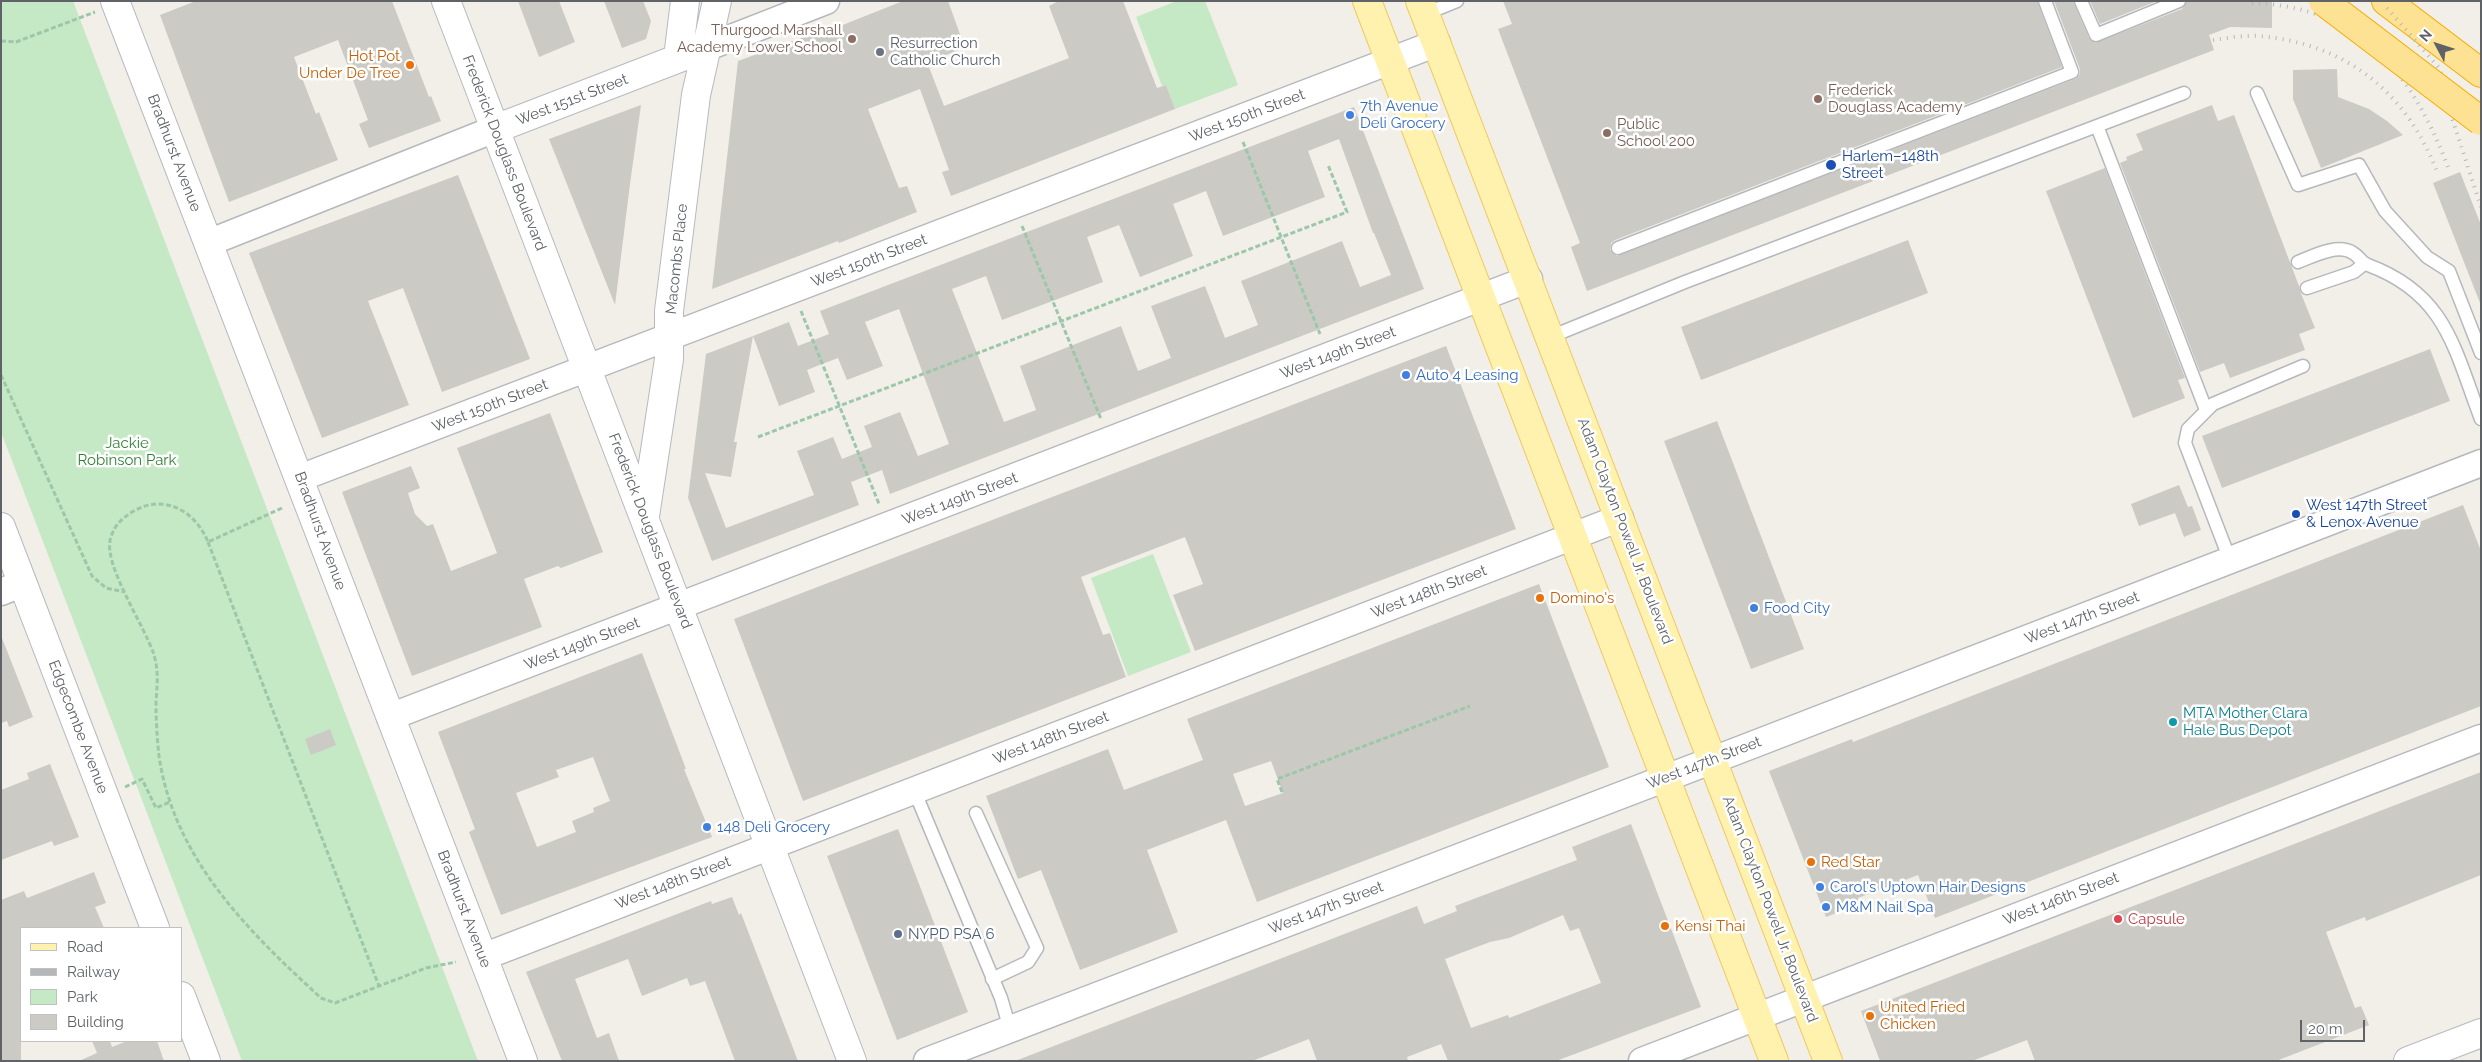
<!DOCTYPE html>
<html>
<head>
<meta charset="utf-8">
<style>
  body { margin:0 }
  #map { position:relative; width:2482px; height:1062px; overflow:hidden; background:#f1efe8; font-family:Raleway,sans-serif }
  canvas { display:block }
  .frame { position:absolute; inset:0; border:2px solid #5f6368; pointer-events:none }
  .legend { position:absolute; left:20px; top:927px; width:162px; height:115px; box-sizing:border-box; background:#fff; border:1px solid #bfc1c3; margin:0; padding:6px 9px; list-style:none; font-size:15px; color:#5f6368 }
  .legend li { display:flex; align-items:center; gap:10px; height:25px }
  .legend b { width:25px; border:1px solid #bfc1c3 }
  .north { position:absolute; left:2412px; top:20px; width:50px; height:50px; -webkit-text-stroke:4px #fff; paint-order:stroke; rotate:310deg; font-size:14px; font-weight:700; line-height:20px; text-align:center; color:#5f6368 }
  .north::after { content:''; display:block; margin:auto; width:18px; height:22px; background:#5f6368; clip-path:polygon(50% 0,100% 100%,50% 72%,0 100%) }
  .scale { position:absolute; left:2300px; top:1020px; width:65px; height:22px; box-sizing:border-box; border:2px solid #5f6368; border-top:0; padding-left:6px; font-size:15px; line-height:18px; white-space:nowrap; color:#5f6368; -webkit-text-stroke:4px #fff; paint-order:stroke }
</style>
</head>
<body>
<div id="map">
<canvas width="2482" height="1062"></canvas>
<div class="frame"></div>
<ul class="legend">
<li><b style="height:6px;background:#fff2af"></b>Road</li>
<li><b style="height:6px;background:#b6b7b8"></b>Railway</li>
<li><b style="height:14px;background:#c5e8c5"></b>Park</li>
<li><b style="height:14px;background:#cccac5"></b>Building</li>
</ul>
<div class="north">N</div>
<div class="scale">20 m</div>
</div>
<script>
const ctx = document.querySelector('canvas').getContext('2d');
ctx.lineJoin = 'round';
function paint(path, color) {
  ctx.fillStyle = color;
  ctx.fill(path, 'evenodd');
}
function trace(path, color, width, dash) {
  ctx.strokeStyle = color;
  ctx.lineWidth = width;
  ctx.lineCap = dash ? 'butt' : 'round';
  ctx.setLineDash(dash || []);
  ctx.stroke(path);
}
function label(font, color, halo, rows, align = 'center') {
  ctx.font = font + ' Raleway,sans-serif';
  ctx.lineWidth = 5;
  ctx.setLineDash([]);
  ctx.textBaseline = 'middle';
  ctx.strokeStyle = halo;
  ctx.fillStyle = color;
  for (const [text, x, y, turn = 0] of rows) {
    ctx.save();
    ctx.translate(x, y);
    ctx.rotate((+turn || 0) * Math.PI / 180);
    ctx.textAlign = isNaN(turn) ? turn : align;
    if (halo) ctx.strokeText(text, 0, 0);
    ctx.fillText(text, 0, 0);
    ctx.restore();
  }
}
paint(new Path2D(`
  M1,1h72l405,1060h-236l-241,-629z
  M1177,1h28l33,84 -63,24 -9,-24 -4,1 -26,-69z
  M1153,554l38,98 -63,24 -37,-98z`), '#c5e8c5');
paint(new Path2D(`
  M196,1h196l37,96 2,-1 10,25 -72,27 -10,-24 9,-4 -30,-80 -44,17 22,57 3,-2 19,48 -109,42 -69,-187z
  M518,1h41l16,41 -36,15z
  M604,1h39l8,20 -5,18 -24,9z
  M903,1h45l17,47 -38,14 17,44 125,-48 -20,-52 10,-5h64l34,87 9,-3 9,24 -224,87 -9,-24 7,-2 -29,-81 -52,20 31,79 8,-2 10,26 -78,31 -1,-2 -126,48 26,-228 85,-31 2,2z
  M1503,1h534l25,66 -447,173 -4,3 -1,7 7,6 458,-177 5,-5v-5l-26,-68h19l16,37 6,5 87,-34 5,-8h85v27l-42,-1 -21,8 5,15 -627,241 -16,-44 9,-4 -82,-214 14,-5z
  M2090,1h67l-57,23z
  M2337,69l1,28 31,12 18,12 16,14 -82,33 -28,-69v-29z
  M641,105l-11,79 -15,121 -66,-166z
  M2212,105l6,16 16,-6 65,171 1,5 15,37 -16,6 6,16 -75,28 -6,-15 -24,9 -80,-209 7,-3 -1,-3 17,-7 -7,-16z
  M1354,107l70,182 -534,205 -8,-24 -31,12 8,23 -147,56 -24,-63 18,-144 47,-18 -19,106h3l-6,35 -26,-4 21,55 88,-33 -17,-44 36,-14 9,22 30,-12 -8,-21 36,-14 18,44 31,-12 -50,-135 -34,13 18,44 -36,14 -9,-22 -16,6 -15,6 8,22 -36,14 -26,-70 36,-14 9,24 31,-12 -9,-23zM1339,139l34,94h1l17,42 -31,12 -18,-46 -101,40 17,44 -33,13 -20,-52 -54,20 20,52 -33,13 -17,-45 -101,40 16,44 -32,12 -52,-133 34,-13 16,44 101,-38 -16,-45 32,-12 21,52 53,-21 -20,-52 33,-13 17,45 102,-39 -17,-46z
  M2105,168l80,210 -7,2 7,18 -52,20 -87,-227z
  M2460,172l21,53 -1,78 -47,-120z
  M458,175l72,184 -88,33 -39,-104 -35,13 41,104 -87,33 -73,-185z
  M1908,240l20,53 -227,87 -20,-53z
  M1446,346l70,183 -321,122 -22,-56 30,-11 -18,-47 -104,40 22,58 7,-2 16,44 -323,124 -69,-182z
  M2430,349l20,52 -228,87 -20,-52z
  M550,413l53,139 -42,16 -3,-2 -34,13 18,48 -130,49 -70,-184 69,-26 9,22 -12,5 7,21 12,12 6,-2 18,47 46,-18 -40,-105z
  M1717,421l87,228 -53,20 -87,-228z
  M2179,485l9,22 4,-1 9,24 -17,7 -9,-24 -36,13 -8,-22z
  M2463,505l18,46v155l-546,212 -17,-43 -60,23 2,6 -34,13 -57,-146 83,-32 1,3z
  M1539,584l70,183 -352,135 -31,-82 -79,30 31,82 -98,38 -39,-100 -23,9 -32,-83 122,-47 16,41 79,-30 -16,-41zM1271,761l12,32 -38,13 -12,-32z
  M2,638l31,79 -24,10 -2,-6 -6,2z
  M642,653l44,116h-2l28,68 -211,78 -32,-83 6,-3 -37,-97zM593,757l17,44 -17,7 1,4 -22,9 4,11 -39,15 -21,-54 43,-16 -3,-7z
  M330,729l6,16 -25,10 -6,-16z
  M50,764l29,73 -25,9 -2,-5 -51,19v-70l28,-11 -2,-6z
  M2481,772v103l-115,46 -1,-4 -39,15 29,76 6,-2 8,19 -93,36h-241l-8,-21 -55,21h-92l-19,-50z
  M1631,824l70,183 -145,54h-108l-7,-17 -34,13 1,4h-91l-8,-22 -57,22h-237l402,-155 7,18 33,-13 -2,-5 122,-46 -5,-13zM1563,915l7,16 9,-3 22,55 -92,35 -1,-3 -37,13 -26,-69 45,-17 19,-4z
  M898,829l70,183 -71,28 -70,-184z
  M94,872l12,31 -11,4 9,21h-83v133h-20v-161l23,-9 3,7z
  M732,897l7,18 2,-2 57,148h-63l-30,-80 -15,5 -3,-8 -45,18 -14,-37 -53,20 22,59 12,-5 10,28h-57l-36,-89 185,-71 1,3z
  M92,1041h18l2,6 15,-6h30l7,20h-85l18,-8z`), '#cccac5');
const lane = new Path2D(`
  M2081,1l15,34 83,-34
  M1425,14l32,-13
  M2257,93l41,92 61,-20 26,46 42,46 22,14 32,82
  M2097,126l109,284
  M1618,248l454,-176 -27,-71
  M2298,262c15,-6 40,-19 55,-9 6,3 8,10 15,12 78,29 86,83 113,154
  M2307,288l47,-16 10,-8
  M1550,337l135,-55 499,-189
  M2230,560l-45,-117 3,-14 25,-25 90,-38
  M914,790l87,208 9,31
  M976,813l61,135 -9,14 -36,17`);
const street = new Path2D(`
  M708,47l118,-46
  M208,243l287,-114
  M300,478l1137,-435
  M1,592l22,-9
  M390,717l1139,-438
  M483,957l1137,-439
  M927,1061l820,-314 734,-284
  M1642,1061l839,-323`);
const secondary = new Path2D(`
  M115,1l408,1060
  M446,1l406,1060
  M678,58l7,-57
  M495,129l213,-82
  M645,516l24,-157v-48l27,-216 21,-94
  M1,527l154,401
  M181,996l25,65
  M2408,1061l73,-28`);
const primary = new Path2D(`
  M1367,1l407,1060
  M1420,1l408,1060`);
const highway = new Path2D(`
  M2386,1l95,72`);
trace(lane, '#b5b8bc', 15);
trace(street, '#b5b8bc', 29);
trace(secondary, '#b6babf', 30);
trace(primary, '#f2c960', 30);
trace(highway, '#f9ab00', 30);
trace(new Path2D(`
  M1,41l15,1 79,-30
  M1243,142l77,192
  M1022,226l79,193
  M801,311l78,193
  M1,375l91,201 14,12 19,4
  M758,437l589,-225 -19,-47
  M282,508l-74,34c-13,-32 -45,-49 -76,-30 -10,7 -17,12 -21,25 -10,25 34,89 43,118 5,17 3,31 2,48 0,17 1,35 3,53 15,103 89,175 162,242l14,5 91,-35 30,-6
  M208,542l171,444
  M125,787l17,-8 14,29 14,-6
  M1282,792l-5,-13 193,-73`), '#9cc7a9', 3, [5, 2.5]);
trace(lane, '#fff', 12);
trace(street, '#fff', 26);
trace(secondary, '#fff', 28);
trace(primary, '#fff2af', 28);
trace(highway, '#fde293', 28);
trace(new Path2D(`
  M2252,3c108,3 162,72 197,167
  M2387,8l53,61 12,49 29,89
  M2213,40c15,-2 31,-5 46,-4 89,8 148,57 179,138`), '#b6b7b8', 4, [1, 6]);
const highwayBridge = new Path2D(`
  M2323,1l158,120`);
trace(highwayBridge, '#f9ab00', 30, []);
trace(highwayBridge, '#fde293', 28);
for (const [x, y, r, color] of [
  [852,39,5,"#8d6e63"],
  [880,52,5,"#6b7280"],
  [410,65,5,"#e8710a"],
  [1818,99,5,"#8d6e63"],
  [1350,115,5,"#3f7fe0"],
  [1607,133,5,"#8d6e63"],
  [1831,165,6,"#1a4fb4"],
  [1406,375,5,"#3f7fe0"],
  [2296,514,5,"#1a4fb4"],
  [1540,598,5,"#e8710a"],
  [1754,608,5,"#3f7fe0"],
  [2173,722,5,"#0f9aa8"],
  [707,827,5,"#3f7fe0"],
  [1811,862,5,"#e8710a"],
  [1820,887,5,"#3f7fe0"],
  [1826,907,5,"#3f7fe0"],
  [2118,919,5,"#e0444e"],
  [1665,926,5,"#e8710a"],
  [898,934,5,"#5c6f8a"],
  [1870,1016,5,"#e8710a"]
]) {
  const dot = new Path2D();
  dot.arc(x, y, r, 0, 2 * Math.PI);
  ctx.fillStyle = color;
  ctx.fill(dot);
  trace(dot, '#fff', 2);
}
label('15px', '#785e54', '#fff', [
  ["Thurgood Marshall",842,30,"right"],
  ["Academy Lower School",842,47,"right"],
  ["Frederick",1828,90],
  ["Douglass Academy",1828,107],
  ["Public",1617,124],
  ["School 200",1617,141]
], 'left');
label('15px', '#5b616d', '#fff', [
  ["Resurrection",890,43],
  ["Catholic Church",890,60]
], 'left');
label('15px', '#c56008', '#fff', [
  ["Hot Pot",400,56,"right"],
  ["Under De Tree",400,73,"right"],
  ["Domino's",1550,598],
  ["Red Star",1821,862],
  ["Kensi Thai",1675,926],
  ["United Fried",1880,1007],
  ["Chicken",1880,1024]
], 'left');
label('15px', '#5f6368', '#fff', [
  ["West 151st Street",572,100,-21],
  ["West 150th Street",1247,116,-21],
  ["Bradhurst Avenue",174,153,69],
  ["Frederick Douglass Boulevard",504,153,69],
  ["Macombs Place",677,259,-84],
  ["West 150th Street",869,261,-21],
  ["West 149th Street",1338,353,-21],
  ["West 150th Street",490,406,-21],
  ["West 149th Street",960,499,-21],
  ["Bradhurst Avenue",320,531,70],
  ["Frederick Douglass Boulevard",650,531,69],
  ["Adam Clayton Powell Jr. Boulevard",1625,531,69],
  ["West 148th Street",1429,592,-21],
  ["West 147th Street",2082,618,-21],
  ["West 149th Street",582,644,-21],
  ["Edgecombe Avenue",78,727,69],
  ["West 148th Street",1051,738,-21],
  ["West 147th Street",1704,763,-21],
  ["West 148th Street",673,883,-21],
  ["West 146th Street",2061,899,-21],
  ["West 147th Street",1326,908,-21],
  ["Bradhurst Avenue",464,909,69],
  ["Adam Clayton Powell Jr. Boulevard",1770,909,69]
]);
label('15px', '#366cbe', '#fff', [
  ["7th Avenue",1360,106],
  ["Deli Grocery",1360,123],
  ["Auto 4 Leasing",1416,375],
  ["Food City",1764,608],
  ["148 Deli Grocery",717,827],
  ["Carol's Uptown Hair Designs",1830,887],
  ["M&M Nail Spa",1836,907]
], 'left');
label('15px', '#164399', '#fff', [
  ["Harlem–148th",1842,156],
  ["Street",1842,173],
  ["West 147th Street",2306,505],
  ["& Lenox Avenue",2306,522]
], 'left');
label('15px', '#348238', '#fff', [
  ["Jackie",127,443],
  ["Robinson Park",127,460]
]);
label('15px', '#0d838f', '#fff', [
  ["MTA Mother Clara",2183,713],
  ["Hale Bus Depot",2183,730]
], 'left');
label('15px', '#be3a42', '#fff', [
  ["Capsule",2128,919]
], 'left');
label('15px', '#4e5e75', '#fff', [
  ["NYPD PSA 6",908,934]
], 'left');
</script>
</body>
</html>
